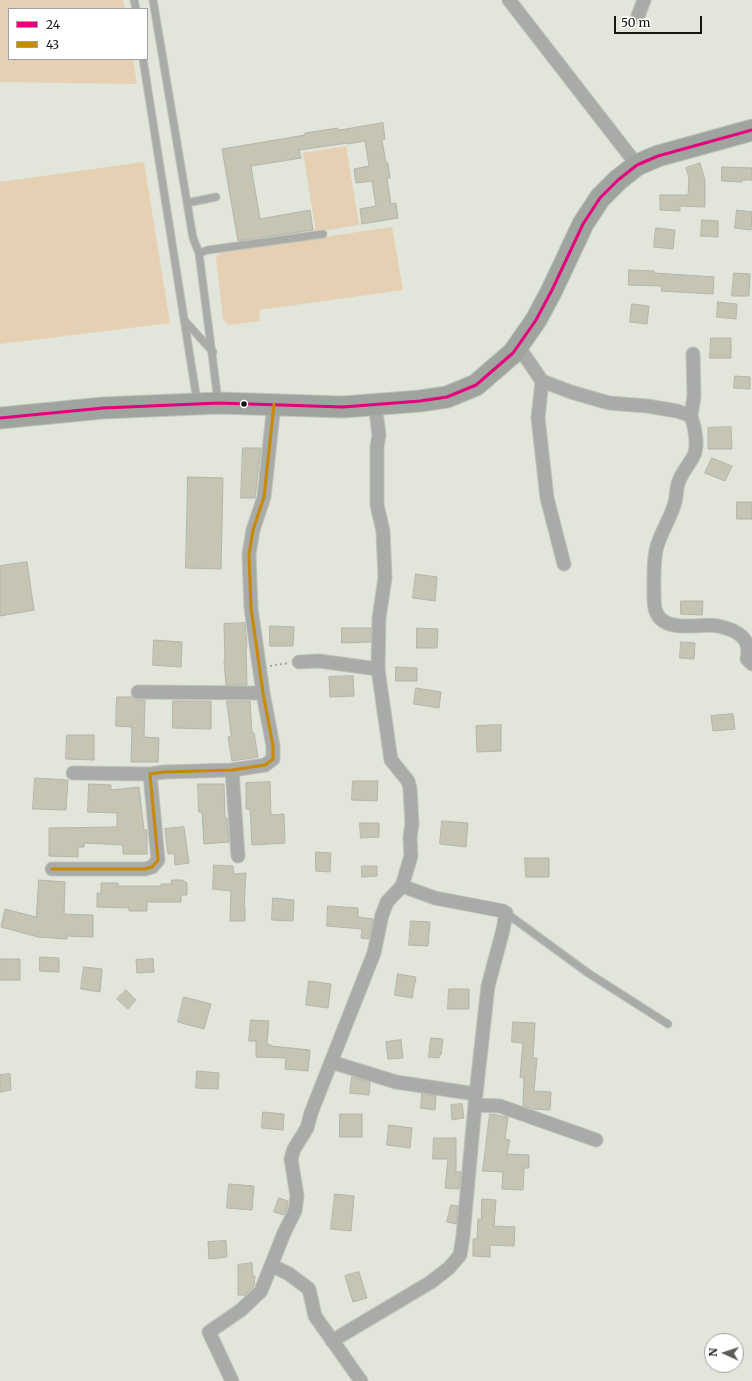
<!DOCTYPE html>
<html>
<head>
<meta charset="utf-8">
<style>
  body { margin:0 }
  #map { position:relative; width:752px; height:1381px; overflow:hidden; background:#e1e5da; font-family:Merriweather,serif }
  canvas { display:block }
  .legend { position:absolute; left:8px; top:8px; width:140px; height:52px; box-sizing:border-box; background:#fff; border:1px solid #a1a19f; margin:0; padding:5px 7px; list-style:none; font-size:12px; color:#13150e }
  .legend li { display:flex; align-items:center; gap:8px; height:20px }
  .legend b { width:20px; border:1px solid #a1a19f }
  .north { position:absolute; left:704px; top:1333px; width:40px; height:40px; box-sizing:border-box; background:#fff; border:1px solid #a1a19f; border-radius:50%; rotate:273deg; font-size:11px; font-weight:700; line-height:16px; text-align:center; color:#13150e }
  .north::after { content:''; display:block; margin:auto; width:14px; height:18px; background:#5b5e55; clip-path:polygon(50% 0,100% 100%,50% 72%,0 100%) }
  .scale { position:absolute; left:614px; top:16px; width:88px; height:18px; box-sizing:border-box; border:2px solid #13150e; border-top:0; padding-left:5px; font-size:12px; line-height:14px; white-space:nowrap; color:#13150e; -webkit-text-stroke:3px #fff; paint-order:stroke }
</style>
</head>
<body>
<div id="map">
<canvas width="752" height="1381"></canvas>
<ul class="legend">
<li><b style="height:5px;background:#e5007d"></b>24</li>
<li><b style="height:5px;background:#c98903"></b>43</li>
</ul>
<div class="north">N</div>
<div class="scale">50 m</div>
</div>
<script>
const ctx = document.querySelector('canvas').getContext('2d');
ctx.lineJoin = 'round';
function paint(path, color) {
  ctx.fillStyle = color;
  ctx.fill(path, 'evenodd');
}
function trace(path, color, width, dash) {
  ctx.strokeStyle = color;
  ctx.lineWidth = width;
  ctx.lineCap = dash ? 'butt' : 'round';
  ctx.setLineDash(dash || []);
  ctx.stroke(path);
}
paint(new Path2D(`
  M0,0h123l2,9h-116v50h124l4,25 -137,-2z
  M346,146l13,79 -43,7 -13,-79z
  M144,162l26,161 -170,21v-162z
  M392,227l11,63 -144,20 1,11 -32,4 -5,-6 -7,-62 6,-5z`), '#e5d0b3');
const building = new Path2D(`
  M383,123l2,16 -3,1 4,23h2l2,15 -3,1 4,25 5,-1 2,15 -36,6 -2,-15 16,-3 -4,-25 -16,2 -2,-14 15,-3 -4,-25 -17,3v-1l-49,7 2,8 -50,8 9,53 50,-9 3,20 -75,11 -16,-92 83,-14v-2l33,-5v2z
  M700,163l5,17v27l-25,-1v5l-20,-1v-15h28l1,-17 -3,-10z
  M722,167l30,1v12h-10v2l-20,-1z
  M737,210l15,2 -1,18 -16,-2z
  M702,220l16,1v16l-17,-1z
  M656,228l19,2 -2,19 -19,-2z
  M629,270l25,1v2l60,4 -1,17 -52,-3 1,-5 -33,-1z
  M734,273l16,1 -1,22h-17z
  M718,302l19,2 -1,15 -19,-2z
  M632,304l17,2 -2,18 -17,-2z
  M711,338h20v20h-21z
  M735,376l15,1v12l-16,-1z
  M731,427l1,22h-24v-21z
  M243,448h18l-6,50h-14z
  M712,458l20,8 -7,15 -20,-8z
  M188,477l35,1 -2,91 -35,-1z
  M737,502h15v17h-15z
  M27,562l7,48 -34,6v-50z
  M416,574l21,3 -2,24 -22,-3z
  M681,601h22l-1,14 -21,-1z
  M245,623l2,24h-1l1,38h-21l-2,-25h1l-1,-36z
  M270,626l24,1 -1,19h-23z
  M342,628h29v14l-29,1z
  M417,628l21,1 -1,19h-20z
  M154,640l28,2 -1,25 -28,-2z
  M681,642l14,1 -1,16 -14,-1z
  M396,667l21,1v13h-21z
  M353,676l1,20 -24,1 -1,-20z
  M416,688l25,4 -2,16 -25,-4z
  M117,697h15l6,3h7l-1,37 15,1 -1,24h-27l1,-35 -16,-1z
  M173,701h38v28l-38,-1z
  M227,701h23l2,32h2l4,24 -26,4 -4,-24 3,-1z
  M733,714l2,15 -22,2 -2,-15z
  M501,725v26l-24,1 -1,-26z
  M67,735h27v25l-28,-1z
  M35,778l33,2 -2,30 -33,-1z
  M353,781h25l-1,20 -25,-1z
  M270,782l1,33 13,-1 1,29 -33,2 -2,-36h-4v-26z
  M89,784l22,1v5l28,-3 5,43h3v24h-24v-9l-39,-2v4h-6v10l-29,-1v-28l68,-1v-14l-29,-1z
  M198,784h26l1,34h2l2,24 -25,2 -2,-32h-3z
  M442,821l26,2 -2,24 -26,-3z
  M360,823h19v14l-18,1z
  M184,827l5,36 -14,2 -1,-12 -6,1 -3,-25z
  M316,852l15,1 -1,19 -14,-1z
  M525,858h24v19h-23z
  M214,865l19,1 1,8 12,-1 -2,34h1v14h-15l1,-30 -18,-2z
  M362,866h15v10l-15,1z
  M39,880l26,2 -1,32 29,1v22l-26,-1v3l-29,-2 -37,-10 4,-18 31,8z
  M172,880h10l5,3v12h-6v7h-34v9h-18v-3l-32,-1v-14h4v-10h17v3h43v-2h10z
  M273,898l21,2 -1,21 -21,-1z
  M328,906l30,2v9l15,2 -4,20 -8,-1 1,-9 -35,-3z
  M411,921l19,1 -2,24 -19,-1z
  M40,957l19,1v14l-19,-1z
  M0,959h20v21h-20z
  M153,959l1,13 -17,1 -1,-13z
  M84,967l18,2 -2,23 -19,-3z
  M398,974l18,3 -4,21 -17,-3z
  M309,981l22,3 -3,24 -22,-3z
  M449,989h20v20h-21z
  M126,990l10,10 -8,9 -11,-10z
  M184,997l27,7 -7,25 -26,-7z
  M251,1020l18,1 -2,23 4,1v1l39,4 -2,21 -23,-2 1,-11 -30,-1v-16h-7z
  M513,1022l22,1 -2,35h4l-3,33 17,1 -1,18 -18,-1 -9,-3 1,-28 -4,-1 3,-34 -11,-1z
  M431,1038l12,1 -2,16h-2v3l-10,-1z
  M401,1040l2,18 -15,1 -2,-17z
  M197,1071l22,2 -1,16 -22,-1z
  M10,1074l1,16 -11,2v-17z
  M352,1077l18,5 -1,13 -19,-2z
  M422,1094l14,2 -1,14 -14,-2z
  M462,1104l2,14 -12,2 -1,-15z
  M263,1112l21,2 -1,16 -21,-2z
  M340,1114h22v23h-22z
  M490,1114l18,3 -3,22 5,1 -3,14 22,1v13h-5l-1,22 -21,-1 1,-17 -20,-1z
  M389,1125l23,3 -2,20 -23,-3z
  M434,1138h22v34h5l-2,17 -14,-1 3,-29h-15z
  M229,1184l25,2 -2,24 -25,-2z
  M335,1194l19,2 -3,35 -20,-2z
  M279,1198l9,3 -1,8 -3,6 -10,-3z
  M482,1199l14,1 -2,26 21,1 -1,19 -24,-1v12l-17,-1v-17h4l1,-20h3z
  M451,1205l7,1 -2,18 -9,-2z
  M226,1241l1,16 -18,2 -1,-17z
  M252,1263l1,13h2l-1,10 -9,9h-7v-30z
  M359,1272l8,26 -14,4 -8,-26z`);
paint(building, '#c6c4b2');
trace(building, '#b3b4ab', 1);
const lane = new Path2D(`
  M134,0l2,9
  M153,0l40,238 6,15 19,148
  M143,59l54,342
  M187,203l29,-6
  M199,253l9,-3 115,-16
  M185,321l28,31
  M506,913l82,60 80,51`);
const street = new Path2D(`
  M509,0l128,165
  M638,16l6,-16
  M518,346l24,35 29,11 38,11 38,3 30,5 14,5c4,11 8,31 2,41 -4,8 -11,15 -14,24 -3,6 -2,14 -4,21 -4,16 -15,31 -19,48 -3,15 -2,32 -2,48 0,8 1,17 8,22 14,11 40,3 56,6 19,4 34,12 29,33l5,5
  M542,381l-4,37 9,80 17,66
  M691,416l3,-20 -1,-42
  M299,662l20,-1 59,8
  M138,692l125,1
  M232,770l6,86
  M73,773l77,1
  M52,869h93l7,-2 6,-7 -8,-86 14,-2 68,-2 33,-5 8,-6v-13l-10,-53 -12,-85 -2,-54 4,-24 11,-33 10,-93
  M402,886l33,12 68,13 3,2 -3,17 -15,56 -12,108
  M331,1062l65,20 80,12 -13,142 -3,19 -11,13 -18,14 -99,59
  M475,1105l25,1 96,34
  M271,1265l18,9 20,15 6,27 46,65
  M232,1381l-23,-49 32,-22 20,-19 23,-58 11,-22 2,-15 -6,-37 3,-10 13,-21 4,-15 63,-160 8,-38 5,-13 15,-16 9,-30 -1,-19 2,-13 -2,-36 -2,-7 -17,-21 -13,-91 1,-51 6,-40 -2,-47 -6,-26v-58l2,-12 -4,-31`);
const primary = new Path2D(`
  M0,418l103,-10 116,-5 124,4 77,-6 27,-4 29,-12 37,-32 23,-33 16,-30 31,-66 17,-26 18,-18 19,-15 21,-9 94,-26`);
trace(lane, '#bfc3ba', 9);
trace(street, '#bfc3ba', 15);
trace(primary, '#bfc3ba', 23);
trace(new Path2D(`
  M270,666l18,-3`), '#a6a9a3', 2, [2, 3]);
trace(lane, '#a8aba7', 7);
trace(street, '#a8aba7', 13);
trace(primary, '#a0a49e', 21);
trace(new Path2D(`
  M0,418l103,-10 116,-5 124,4 77,-6 27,-4 29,-12 37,-32 23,-33 16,-30 31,-66 17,-26 18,-18 19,-15 21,-9 94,-26`), '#e5007d', 3);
trace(new Path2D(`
  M52,869h93l7,-2 6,-7 -8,-86 14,-2 68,-2 33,-5 8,-6v-13l-10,-53 -12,-85 -2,-54 4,-24 11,-33 10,-93`), '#c98903', 3);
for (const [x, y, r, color] of [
  [244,404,3.5,"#13150e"]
]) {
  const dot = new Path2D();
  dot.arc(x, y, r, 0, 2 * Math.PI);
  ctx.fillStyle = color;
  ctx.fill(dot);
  trace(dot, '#fff', 1.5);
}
</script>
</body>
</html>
